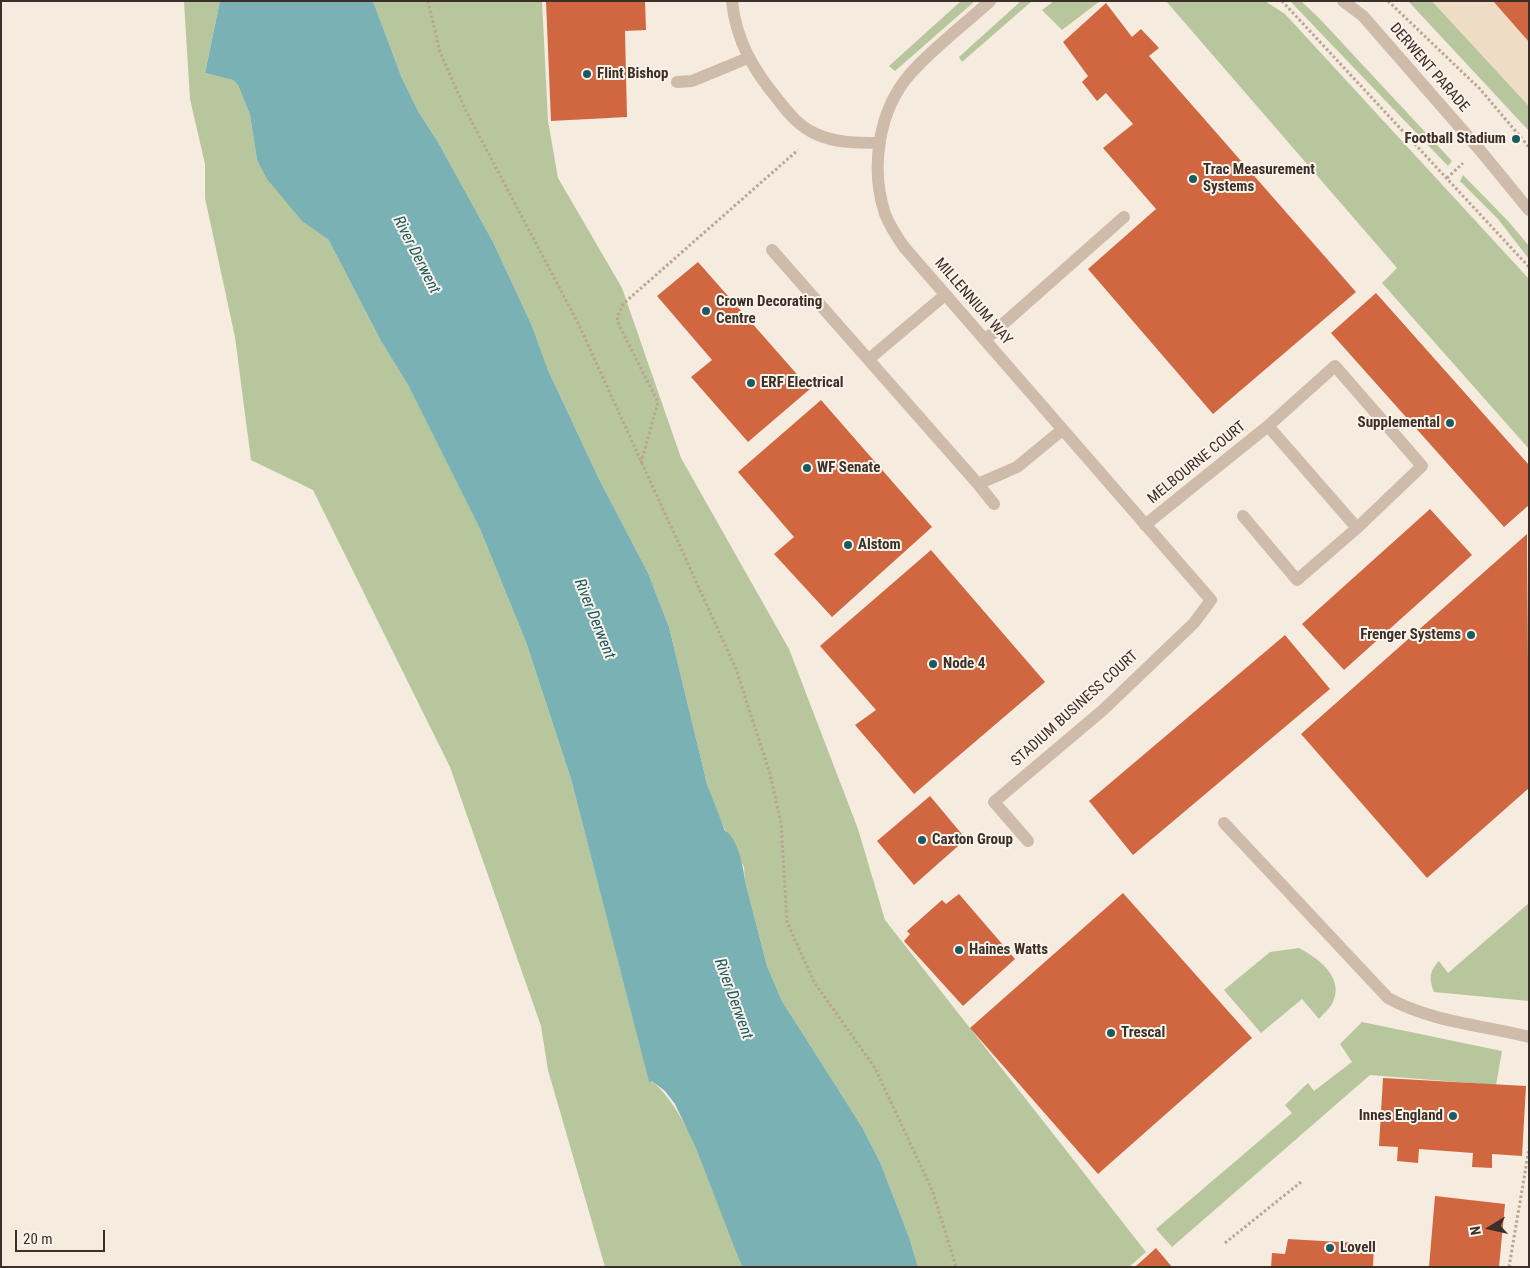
<!DOCTYPE html>
<html>
<head>
<meta charset="utf-8">
<style>
  body { margin:0 }
  #map { position:relative; width:1530px; height:1268px; overflow:hidden; background:#f5ebde; font-family:"Roboto Condensed",sans-serif }
  canvas { display:block }
  .frame { position:absolute; inset:0; border:2px solid #3b2f29; pointer-events:none }
  .north { position:absolute; left:1465px; top:1203px; width:50px; height:50px; -webkit-text-stroke:4px #fcf4eb; paint-order:stroke; rotate:260deg; font-size:14px; font-weight:700; line-height:20px; text-align:center; color:#3b2f29 }
  .north::after { content:''; display:block; margin:auto; width:18px; height:22px; background:#3b2f29; clip-path:polygon(50% 0,100% 100%,50% 72%,0 100%) }
  .scale { position:absolute; left:15px; top:1230px; width:90px; height:22px; box-sizing:border-box; border:2px solid #3b2f29; border-top:0; padding-left:6px; font-size:15px; line-height:18px; white-space:nowrap; color:#3b2f29; -webkit-text-stroke:4px #fcf4eb; paint-order:stroke }
</style>
</head>
<body>
<div id="map">
<canvas width="1530" height="1268"></canvas>
<div class="frame"></div>
<div class="north">N</div>
<div class="scale">20 m</div>
</div>
<script>
const ctx = document.querySelector('canvas').getContext('2d');
ctx.lineJoin = 'round';
function paint(path, color) {
  ctx.fillStyle = color;
  ctx.fill(path, 'evenodd');
}
function trace(path, color, width, dash) {
  ctx.strokeStyle = color;
  ctx.lineWidth = width;
  ctx.lineCap = dash ? 'butt' : 'round';
  ctx.setLineDash(dash || []);
  ctx.stroke(path);
}
function label(font, color, halo, rows, align = 'center') {
  ctx.font = font + ' "Roboto Condensed",sans-serif';
  ctx.lineWidth = 4;
  ctx.setLineDash([]);
  ctx.textBaseline = 'middle';
  ctx.strokeStyle = halo;
  ctx.fillStyle = color;
  for (const [text, x, y, turn = 0] of rows) {
    ctx.save();
    ctx.translate(x, y);
    ctx.rotate((+turn || 0) * Math.PI / 180);
    ctx.textAlign = isNaN(turn) ? turn : align;
    if (halo) ctx.strokeText(text, 0, 0);
    ctx.fillText(text, 0, 0);
    ctx.restore();
  }
}
paint(new Path2D(`
  M184,1h36l-15,72 28,7 5,5 12,30 7,45 71,79 53,102 27,44 72,144 46,113 45,137 78,302h3c40,33 72,135 90,186h-137l-57,-197 -7,-44 -91,-259 -137,-277 -62,-30 -16,-123 -30,-139v-34l-15,-65z
  M373,1h169l6,120 10,57 64,110 59,170 108,191 69,180 27,91 261,332 -17,15h-211l-9,-30 -29,-75 -18,-35 -80,-126 -15,-35 -22,-85 -1,-14 -25,-49 -12,-34 -38,-157 -21,-54 -50,-96 -50,-107 -16,-44 -39,-84 -55,-100 -20,-31 -17,-35z
  M961,1h14l-80,70 -6,-5z
  M1021,1h11l-70,61 -3,-5z
  M1054,1h46l-38,29 -20,-20z
  M1166,1h99l20,13 244,265v170l-147,-166 15,-15z
  M1290,1h11l18,17 133,143 -4,5z
  M1408,1h24l97,105v25z
  M1463,175l45,46 21,25v13l-31,-40 -38,-38z
  M1529,903v98l-95,-9c-5,-14 -5,-20 5,-31l9,12z
  M1299,948c19,10 47,30 33,56 -3,5 -9,10 -13,15l-17,-20 -41,34 -37,-43 46,-38z
  M1362,1022l140,29 -6,34 -126,-10 -198,172 -16,-18 136,-116 -7,-8 23,-22 6,8 38,-29 -12,-18z`), '#b7c69c');
paint(new Path2D(`
  M1432,1h61l36,41v64z`), '#eedcc4');
paint(new Path2D(`
  M220,1h153l28,75 17,35 20,31 55,100 39,84 16,44 50,107 50,96 21,54 38,157 18,47c12,5 19,38 20,50l22,85 15,35 80,126 18,35 29,75 9,30h-176l-46,-119 -21,-44 -10,-13 -13,-10 -3,1 -78,-303 -45,-137 -46,-113 -72,-144 -27,-44 -53,-102 -26,-18 -35,-42 -10,-19 -7,-45 -12,-30 -5,-5 -28,-7z`), '#7ab1b4');
paint(new Path2D(`
  M546,1h99l1,29 -21,1 2,86 -76,4z
  M1493,1h36v41z
  M1106,3l26,34 9,-8 18,19 -10,8 207,236 -143,122 -125,-145 68,-60 -53,-61 30,-24 -27,-31 -9,8 -15,-19 6,-6 -25,-34z
  M698,262l112,127 -62,53 -57,-65 21,-17 -55,-64z
  M1376,293l153,172v40l-25,22 -173,-194z
  M821,400l111,127 -100,90 -58,-63 20,-17 -56,-65z
  M1430,509l42,46 -128,115 -42,-46z
  M1527,534l2,254 -102,90 -126,-144z
  M931,550l114,132 -131,112 -59,-69 21,-15 -56,-64z
  M1285,635l45,54 -197,166 -44,-54z
  M930,796l36,43 -52,46 -37,-44z
  M1123,893l129,145 -154,136 -128,-146z
  M959,894l56,65 -52,47 -59,-65 6,-7 -3,-3 35,-31 4,4z
  M1383,1078l143,8 -4,70 -30,-2v14l-20,-1 1,-14 -54,-4 -1,14 -21,-2 1,-14 -19,-1z
  M1435,1196l70,8 -6,63h-70z
  M1288,1239l86,5 -1,23h-102l1,-14 13,1z
  M1156,1248l16,19h-37z`), '#d06741');
trace(new Path2D(`
  M428,1l12,51 24,55 114,216 158,346 34,105 11,49 6,99 27,60 61,86 58,124 23,75
  M1282,1l247,266
  M1388,1l92,88 49,58
  M1447,178l16,-15
  M641,463l17,-61 -39,-77 -2,-8 6,-13 175,-154
  M1225,1243l76,-61
  M1509,1267l20,-118`), '#baa592', 3, [2.5, 2.5]);
trace(new Path2D(`
  M677,82l15,-1 56,-23
  M772,250l206,234 39,-17 45,-37
  M985,340l139,-123
  M869,359l76,-64
  M978,484l16,20
  M1243,516l54,64 60,-52
  M1145,525l123,-99 67,-60 87,100 -65,62 -89,-102
  M1224,823l164,175c44,24 93,27 141,39`), '#cebba9', 12);
trace(new Path2D(`
  M732,1c4,40 22,70 47,100 10,13 21,26 37,33 19,9 43,9 64,9
  M990,1c-26,24 -56,46 -79,72 -33,37 -41,95 -26,141 5,12 12,23 19,33l307,353 -17,23 -91,87 -109,92 34,39`), '#cebba9', 12);
trace(new Path2D(`
  M1343,1l20,15 116,133 50,61`), '#cebba9', 12);
for (const [x, y, r, color] of [
  [587,74,5,"#1b5a60"],
  [1516,139,5,"#1b5a60"],
  [1193,179,5,"#1b5a60"],
  [706,311,5,"#1b5a60"],
  [751,383,5,"#1b5a60"],
  [1450,423,5,"#1b5a60"],
  [807,468,5,"#1b5a60"],
  [848,545,5,"#1b5a60"],
  [1471,635,5,"#1b5a60"],
  [933,664,5,"#1b5a60"],
  [922,840,5,"#1b5a60"],
  [959,950,5,"#1b5a60"],
  [1111,1033,5,"#1b5a60"],
  [1453,1116,5,"#1b5a60"],
  [1330,1248,5,"#1b5a60"]
]) {
  const dot = new Path2D();
  dot.arc(x, y, r, 0, 2 * Math.PI);
  ctx.fillStyle = color;
  ctx.fill(dot);
  trace(dot, '#fcf4eb', 2);
}
label('15px', '#3b2f29', '#fcf4eb', [
  ["DERWENT PARADE",1429,68,49],
  ["MILLENNIUM WAY",973,302,49],
  ["MELBOURNE COURT",1197,463,-39],
  ["STADIUM BUSINESS COURT",1075,709,-42]
]);
label('bold 15px', '#3b2f29', '#fcf4eb', [
  ["Flint Bishop",597,74],
  ["Football Stadium",1506,139,"right"],
  ["Trac Measurement",1203,170],
  ["Systems",1203,187],
  ["Crown Decorating",716,302],
  ["Centre",716,319],
  ["ERF Electrical",761,383],
  ["Supplemental",1440,423,"right"],
  ["WF Senate",817,468],
  ["Alstom",858,545],
  ["Frenger Systems",1461,635,"right"],
  ["Node 4",943,664],
  ["Caxton Group",932,840],
  ["Haines Watts",969,950],
  ["Trescal",1121,1033],
  ["Innes England",1443,1116,"right"],
  ["Lovell",1340,1248]
], 'left');
label('italic 16px', '#1b5a60', '#fcf4eb', [
  ["River Derwent",416,255,63],
  ["River Derwent",594,619,68],
  ["River Derwent",733,999,70]
]);
</script>
</body>
</html>
